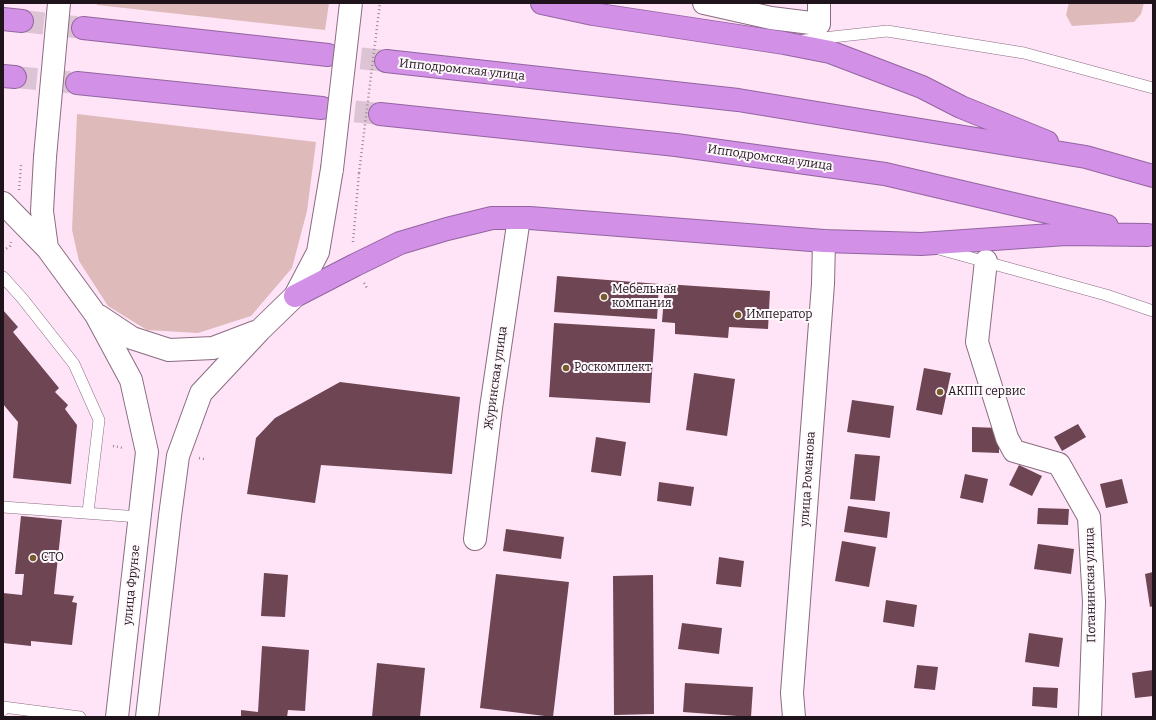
<!DOCTYPE html>
<html>
<head>
<meta charset="utf-8">
<style>
  body { margin:0 }
  #map { position:relative; width:1156px; height:720px; overflow:hidden; background:#ffe3f6; font-family:Bitter,serif }
  canvas { display:block }
  .frame { position:absolute; inset:0; border:4px solid #1f141c; pointer-events:none }
</style>
</head>
<body>
<div id="map">
<canvas width="1156" height="720"></canvas>
<div class="frame"></div>
</div>
<script>
const ctx = document.querySelector('canvas').getContext('2d');
ctx.lineJoin = 'round';
function paint(path, color) {
  ctx.fillStyle = color;
  ctx.fill(path, 'evenodd');
}
function trace(path, color, width, dash) {
  ctx.strokeStyle = color;
  ctx.lineWidth = width;
  ctx.lineCap = dash ? 'butt' : 'round';
  ctx.setLineDash(dash || []);
  ctx.stroke(path);
}
function label(font, color, halo, rows, align = 'center') {
  ctx.font = font + ' Bitter,serif';
  ctx.lineWidth = 4;
  ctx.setLineDash([]);
  ctx.textBaseline = 'middle';
  ctx.strokeStyle = halo;
  ctx.fillStyle = color;
  for (const [text, x, y, turn = 0] of rows) {
    ctx.save();
    ctx.translate(x, y);
    ctx.rotate((+turn || 0) * Math.PI / 180);
    ctx.textAlign = isNaN(turn) ? turn : align;
    if (halo) ctx.strokeText(text, 0, 0);
    ctx.fillText(text, 0, 0);
    ctx.restore();
  }
}
paint(new Path2D(`
  M97,3h232l-4,27 -228,-25z
  M1069,3h75l-3,11 -7,8 -62,4 -6,-11z
  M77,114l239,28 -9,69 -15,57 -41,48 -53,17 -51,-3 -39,-24 -29,-45 -7,-31z`), '#dfbabb');
paint(new Path2D(`
  M557,276l102,8 -2,35 -103,-7z
  M665,284l105,7 -2,38 -39,-2 -1,11 -53,-4v-11l-13,-1z
  M3,310l15,17 -5,5 46,56 -4,4 13,13 -3,4 12,16 -6,59 -58,-6 5,-56 -15,-18z
  M554,323l101,6 -5,74 -101,-6z
  M924,368l27,5 -9,42 -26,-5z
  M694,373l41,6 -8,57 -41,-6z
  M340,382l120,15 -8,77 -131,-9 -6,38 -68,-9 9,-56 19,-20z
  M852,400l42,6 -4,32 -43,-6z
  M1078,424l8,13 -24,14 -8,-14z
  M972,427l27,1v25l-27,-1z
  M596,437l30,5 -5,34 -30,-4z
  M855,454l25,2 -5,45 -25,-2z
  M1019,465l23,11 -10,20 -23,-11z
  M965,474l23,5 -5,24 -23,-5z
  M1122,479l6,24 -22,5 -6,-24z
  M659,482l35,5 -3,19 -34,-5z
  M848,506l42,6 -3,26 -43,-6z
  M1038,508l31,1 -1,16 -31,-1z
  M21,516l41,4 -8,74 20,2 -2,6 5,1 -5,42 -41,-4v5l-28,-3v-50l19,2 2,-21h-9z
  M506,529l58,8 -3,22 -58,-8z
  M842,541l34,6 -7,40 -34,-6z
  M1038,544l36,5 -3,25 -37,-5z
  M719,557l25,4 -3,26 -25,-3z
  M1153,572v34l-3,1 -5,-33z
  M264,573l24,2 -3,42 -24,-1z
  M496,574l73,8 -16,135 -73,-9z
  M653,575l1,139 -40,1 -1,-139z
  M886,600l31,5 -3,22 -31,-5z
  M682,623l40,5 -3,26 -41,-5z
  M1029,633l34,5 -4,29 -34,-5z
  M262,646l47,4 -4,61 -17,-1 -1,7h-46v-7l17,2z
  M377,663l48,5 -5,49h-48z
  M917,665l21,2 -3,23 -21,-2z
  M1153,670v26l-18,2 -3,-25z
  M685,683l68,4 -2,30 -68,-5z
  M1033,687l25,1 -1,20 -25,-2z`), '#6e4553');
trace(new Path2D(`
  M22,21l61,7
  M328,55l58,6
  M15,77l62,6
  M322,108l58,6`), '#ddc4d5', 22, [22, 11]);
const lane = new Path2D(`
  M805,40l82,-9 137,22 129,35
  M939,249l167,46 47,16
  M3,277l19,21 52,66 25,56 -11,92
  M3,507l136,10
  M3,710v-3l77,10`);
const street = new Path2D(`
  M704,3l67,15 48,6v-21
  M986,261l-9,81 30,96 7,13 45,13 30,53 5,85 -4,115
  M475,539l16,-131 28,-190
  M794,717l-2,-24 31,-409 1,-43`);
const secondary = new Path2D(`
  M45,157l-3,54 5,37 49,67 35,65 16,72 -30,265
  M3,203l44,45
  M99,316l33,22 37,12 44,-2 42,-16
  M147,717l23,-201 8,-60 23,-63 59,-63 35,-34 23,-44 14,-83`);
const highway = new Path2D(`
  M542,3l51,11 191,29 46,9 92,35 39,20 86,35
  M3,19l19,2
  M83,28l245,27
  M386,61l352,39 348,57 67,19
  M3,76l12,1
  M77,83l245,25
  M380,114l296,31 209,29 222,52
  M295,296l60,-31 45,-22 47,-14 45,-11h38l294,23 97,3 145,-10 82,1`);
trace(lane, '#8a6c81', 12);
trace(street, '#8a6c81', 24);
trace(secondary, '#8a6c81', 24);
trace(highway, '#9365a0', 24);
trace(new Path2D(`
  M19,190l2,-25
  M353,242l6,-69
  M3,251l7,-5 1,-4
  M364,283l3,5
  M113,446l11,2
  M199,458l5,1`), '#9d8896', 2.5, [1, 3]);
trace(lane, '#fff', 11);
trace(street, '#fff', 22);
trace(secondary, '#fff', 22);
trace(highway, '#d290e7', 22);
const secondaryBridge = new Path2D(`
  M45,157l14,-154
  M332,169l19,-166`);
trace(secondaryBridge, '#8a6c81', 24, []);
trace(new Path2D(`
  M359,173l21,-170`), '#9d8896', 2.5, [1, 3]);
trace(secondaryBridge, '#fff', 22);
for (const [x, y, r, color] of [
  [604,297,4,"#785a2f"],
  [738,315,4,"#785a2f"],
  [566,368,4,"#785a2f"],
  [940,392,4,"#785a2f"],
  [33,558,4,"#785a2f"]
]) {
  const dot = new Path2D();
  dot.arc(x, y, r, 0, 2 * Math.PI);
  ctx.fillStyle = color;
  ctx.fill(dot);
  trace(dot, '#fef7fc', 1.5);
}
label('12px', '#1f141c', '#fef7fc', [
  ["Ипподромская улица",462,70,6],
  ["Ипподромская улица",770,158,8],
  ["Журинская улица",496,378,-82],
  ["улица Романова",808,479,-86],
  ["улица Фрунзе",132,585,-84],
  ["Потанинская улица",1091,585,-91]
]);
label('12px', '#1f141c', '#fef7fc', [
  ["Мебельная",612,290],
  ["компания",612,304],
  ["Император",746,315],
  ["Роскомплект",574,368],
  ["АКПП сервис",948,392],
  ["СТО",41,558]
], 'left');
</script>
</body>
</html>
